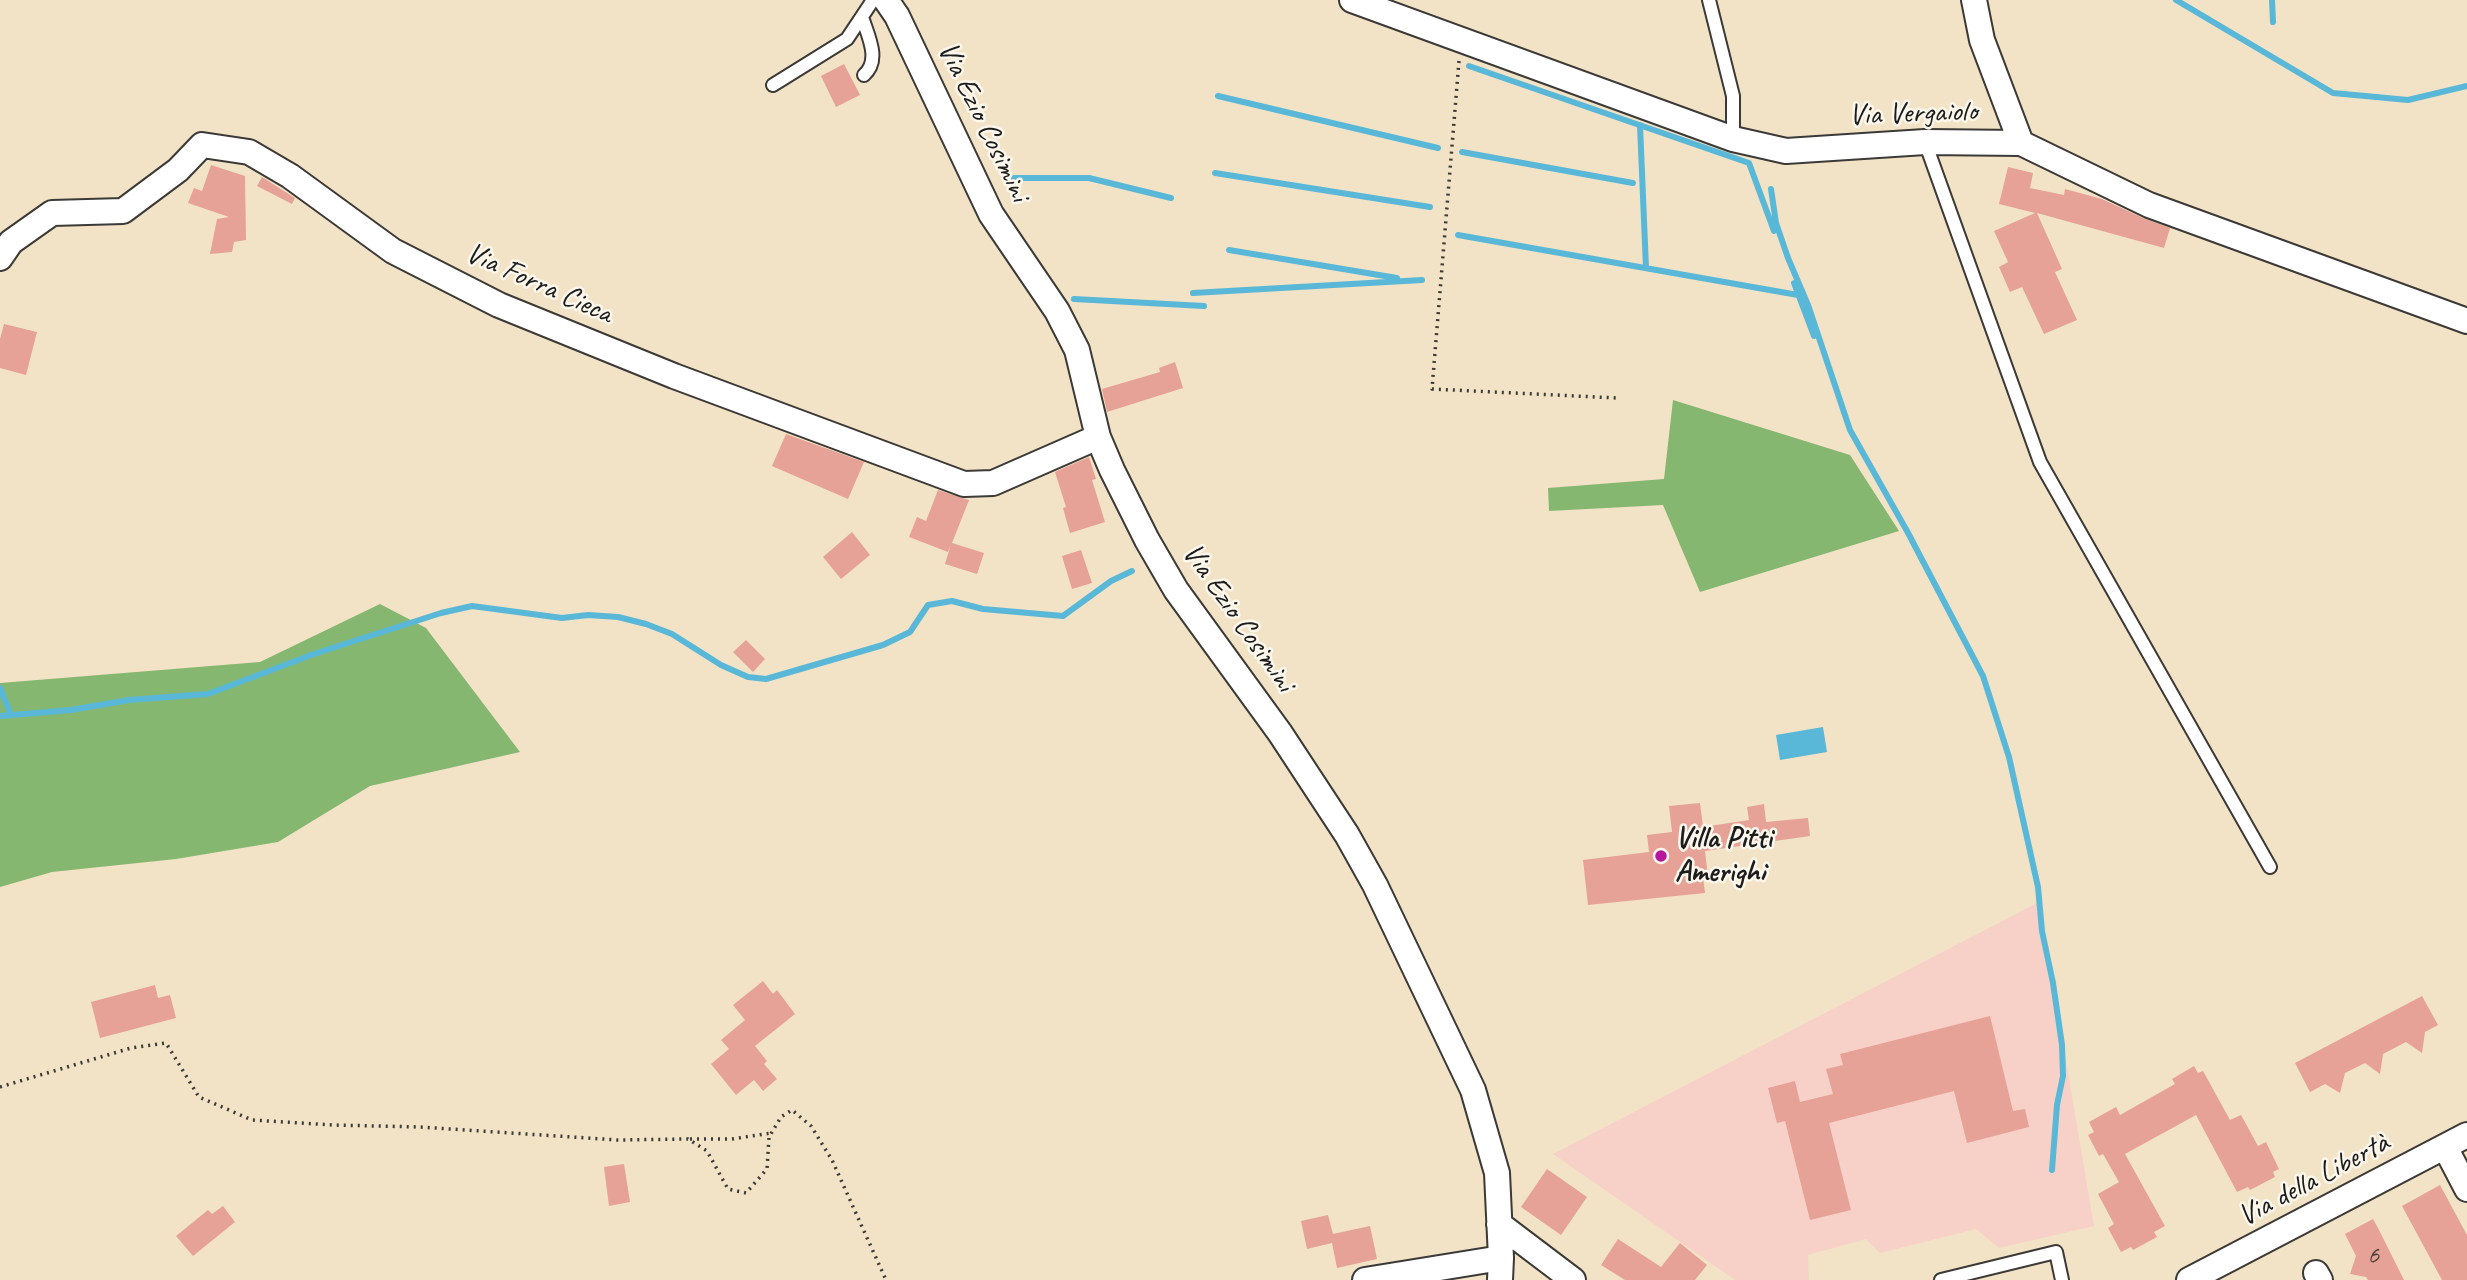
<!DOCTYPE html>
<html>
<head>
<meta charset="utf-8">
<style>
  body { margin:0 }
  canvas { display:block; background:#f2e2c6 }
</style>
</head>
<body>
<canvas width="2467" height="1280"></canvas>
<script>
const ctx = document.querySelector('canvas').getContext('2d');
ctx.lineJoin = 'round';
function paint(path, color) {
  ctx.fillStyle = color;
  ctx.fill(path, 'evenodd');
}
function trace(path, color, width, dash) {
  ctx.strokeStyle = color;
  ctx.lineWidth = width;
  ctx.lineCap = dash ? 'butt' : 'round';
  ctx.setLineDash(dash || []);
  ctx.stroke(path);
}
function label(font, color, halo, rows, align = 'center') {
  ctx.font = font + ' Caveat,sans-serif';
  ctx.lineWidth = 5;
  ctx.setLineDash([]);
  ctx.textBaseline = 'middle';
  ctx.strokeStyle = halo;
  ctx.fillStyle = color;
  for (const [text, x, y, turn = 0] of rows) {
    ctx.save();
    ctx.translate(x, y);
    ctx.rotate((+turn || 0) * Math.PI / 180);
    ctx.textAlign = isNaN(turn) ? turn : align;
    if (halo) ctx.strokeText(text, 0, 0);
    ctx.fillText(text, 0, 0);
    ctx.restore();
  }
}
paint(new Path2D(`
  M2039,902l55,324 -95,22 -23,-19 -96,24 -14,-14 -58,16 1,25h-74l-182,-126z`), '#f7d1c8');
paint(new Path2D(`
  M1673,400l177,55 49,76 -199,61 -37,-87 -114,6 -1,-23 116,-9z
  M380,604l46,24 94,124 -150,34 -92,56 -102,17 -124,13 -52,15v-204l260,-21z`), '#86b771');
paint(new Path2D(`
  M1823,727l4,25 -47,8 -4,-25z`), '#59b8d8');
trace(new Path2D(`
  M2176,0l157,93 75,7 59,-14
  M2272,0l1,22
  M1469,66l280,97 25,68
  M1218,96l220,52
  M1640,125l6,143
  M1462,152l171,31
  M1215,173l215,34
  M1014,178h75l82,20
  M1771,189l5,34 12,35 20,47 42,125 57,101 76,145 26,81 29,130 4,44 11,52 9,62 1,31 -6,29 -5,65
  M1458,235l340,60
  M1229,250l168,28
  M1794,283l20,53
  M1193,293l229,-13
  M1074,299l130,7
  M0,688l11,27
  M0,716l71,-6 58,-10 79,-6 106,-40 127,-41 31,-7 90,12 26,-3 30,2 28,7 26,10 49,31 27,12 18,2 117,-34 27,-13 18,-27 24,-4 31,8 80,7 48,-35 21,-10`), '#59b8d8', 6);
paint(new Path2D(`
  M844,64l16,31 -24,12 -15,-31z
  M211,165l34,11 1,64 -12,2 -2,10 -22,2 7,-35 12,-2 -41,-14 6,-15 8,3z
  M2008,167l25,6 -3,15 34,7 1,-6 37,10 41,19 27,10 -6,20 -127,-35 25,56 -7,3 22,48 -33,14 -22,-47 -12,5 -11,-25 9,-5 -14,-31 41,-18 -36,-9z
  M262,177l33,21 -3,6 -35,-18z
  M4,324l33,8 -11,43 -26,-7v-29z
  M1175,362l8,26 -76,24 -5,-23 58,-17 -1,-4z
  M786,434l78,28 -16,37 -76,-33z
  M1089,457l7,22 -4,1 13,42 -35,11 -7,-25 3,-1 -11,-35z
  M938,490l31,10 -17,43 32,10 -7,21 -32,-10 6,-20 -3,8 -39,-15 8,-20 9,4z
  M852,532l18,23 -29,24 -18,-22z
  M1081,550l11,33 -20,6 -10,-33z
  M746,640l19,19 -12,13 -20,-20z
  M1700,803l3,24 46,-7 -2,-13 17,-3 2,18 42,-4 2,18 -105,15 3,26h-5l2,16 -117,12 -5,-45 66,-8 -2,-17 25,-3 -3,-26z
  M763,981l10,13 4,-4 18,24 -40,32 12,15 -3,3 13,15 -14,12 -9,-11 -18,15 -25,-31 18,-15 -8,-9 24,-20 -12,-15z
  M155,985l3,13 12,-3 6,23 -76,20 -9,-36z
  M2422,996l16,29 -13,7 -3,21 -16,-11 -23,12 -3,20 -15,-11 -20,10 -5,20 -15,-9 -15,8 -15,-29z
  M1990,1016l23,95 12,-2 4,18 -62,16 -13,-52 -125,32 22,87 -41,10 -25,-99 -8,2 -9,-35 27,-7 5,21 33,-8 -7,-25 17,-4 -3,-11z
  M2194,1066l4,7 5,-2 27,49 11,-5 17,31 8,-4 13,27 -6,3 2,5 -25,13 -2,-3 -11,5 -41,-77 -71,39 40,72 -11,6 3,5 -24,13 -2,-3 -10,5 -13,-24 6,-4 -16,-30 21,-12 -16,-28 -4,2 -11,-21 6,-3 -5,-10 27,-15 4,8 55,-31 -3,-5z
  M624,1164l6,38 -21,4 -5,-39z
  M1547,1169l40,28 -26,38 -40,-28z
  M2440,1185l27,50v45h-25l-40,-74z
  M223,1206l12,16 -42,34 -17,-20 32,-26 4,4z
  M1328,1215l5,19 37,-8 7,33 -40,9 -5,-25 -25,6 -6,-28z
  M2373,1219l5,9 26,52h-36l-2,-3 -16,-3 6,-18 -11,-22z
  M1618,1239l43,28 19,-24 27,22 -12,15h-70l-24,-15z`), '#e6a297');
const service = new Path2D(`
  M1709,0l24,96v43
  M862,17c6,19 19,43 2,58
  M773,85l74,-46 26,-39
  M1925,142l115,320 230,405
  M1941,1280l115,-28 6,28`);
const minor = new Path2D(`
  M886,0l11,16 94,198 66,97 20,39 21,87 14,33 35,70 29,50 104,143 67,102 28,50 98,205 24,83 4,85 -1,22
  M1352,0l381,139 53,12 139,-9 96,1 128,62 318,116
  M1974,0l8,40 39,103
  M0,258l11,-16 41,-29 71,-2 55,-41 24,-25 47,7 41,24 103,75 106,54 175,71 290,108 29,-1 105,-46
  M2445,1147l22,42
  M1499,1224l74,56
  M2316,1273l4,7
  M1365,1280l136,-22
  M2189,1280l278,-145`);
trace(service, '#3c3a36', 16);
trace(minor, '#3c3a36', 28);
trace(new Path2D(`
  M1459,61l-27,328 185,9
  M0,1087l131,-39 35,-5 33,54 53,23 81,5 87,2 198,13 70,-1 19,12 21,38 18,4 21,-24 2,-32 12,-20 11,-7 19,16 21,34 54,120
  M690,1139h42l39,-6`), '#3c3a36', 3.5, [2, 5]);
trace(service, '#fff', 12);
trace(minor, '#fff', 24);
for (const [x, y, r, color] of [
  [1661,856,7,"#b5179e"]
]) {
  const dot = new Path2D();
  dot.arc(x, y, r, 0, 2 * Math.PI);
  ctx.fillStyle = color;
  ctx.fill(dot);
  trace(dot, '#fbf7ec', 2.5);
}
label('26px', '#4e3e3b', null, [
  ["6",2373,1256]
]);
label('30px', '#1c1c1c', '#fbf7ec', [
  ["Via Vergaiolo",1913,114,-2],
  ["Via Ezio Cosimini",983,122,64],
  ["Via Forra Cieca",539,284,24],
  ["Via Ezio Cosimini",1238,618,55],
  ["Via della Libertà",2314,1180,-28]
]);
label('bold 30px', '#1c1c1c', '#fbf7ec', [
  ["Villa Pitti",1675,839],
  ["Amerighi",1675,873]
], 'left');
</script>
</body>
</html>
